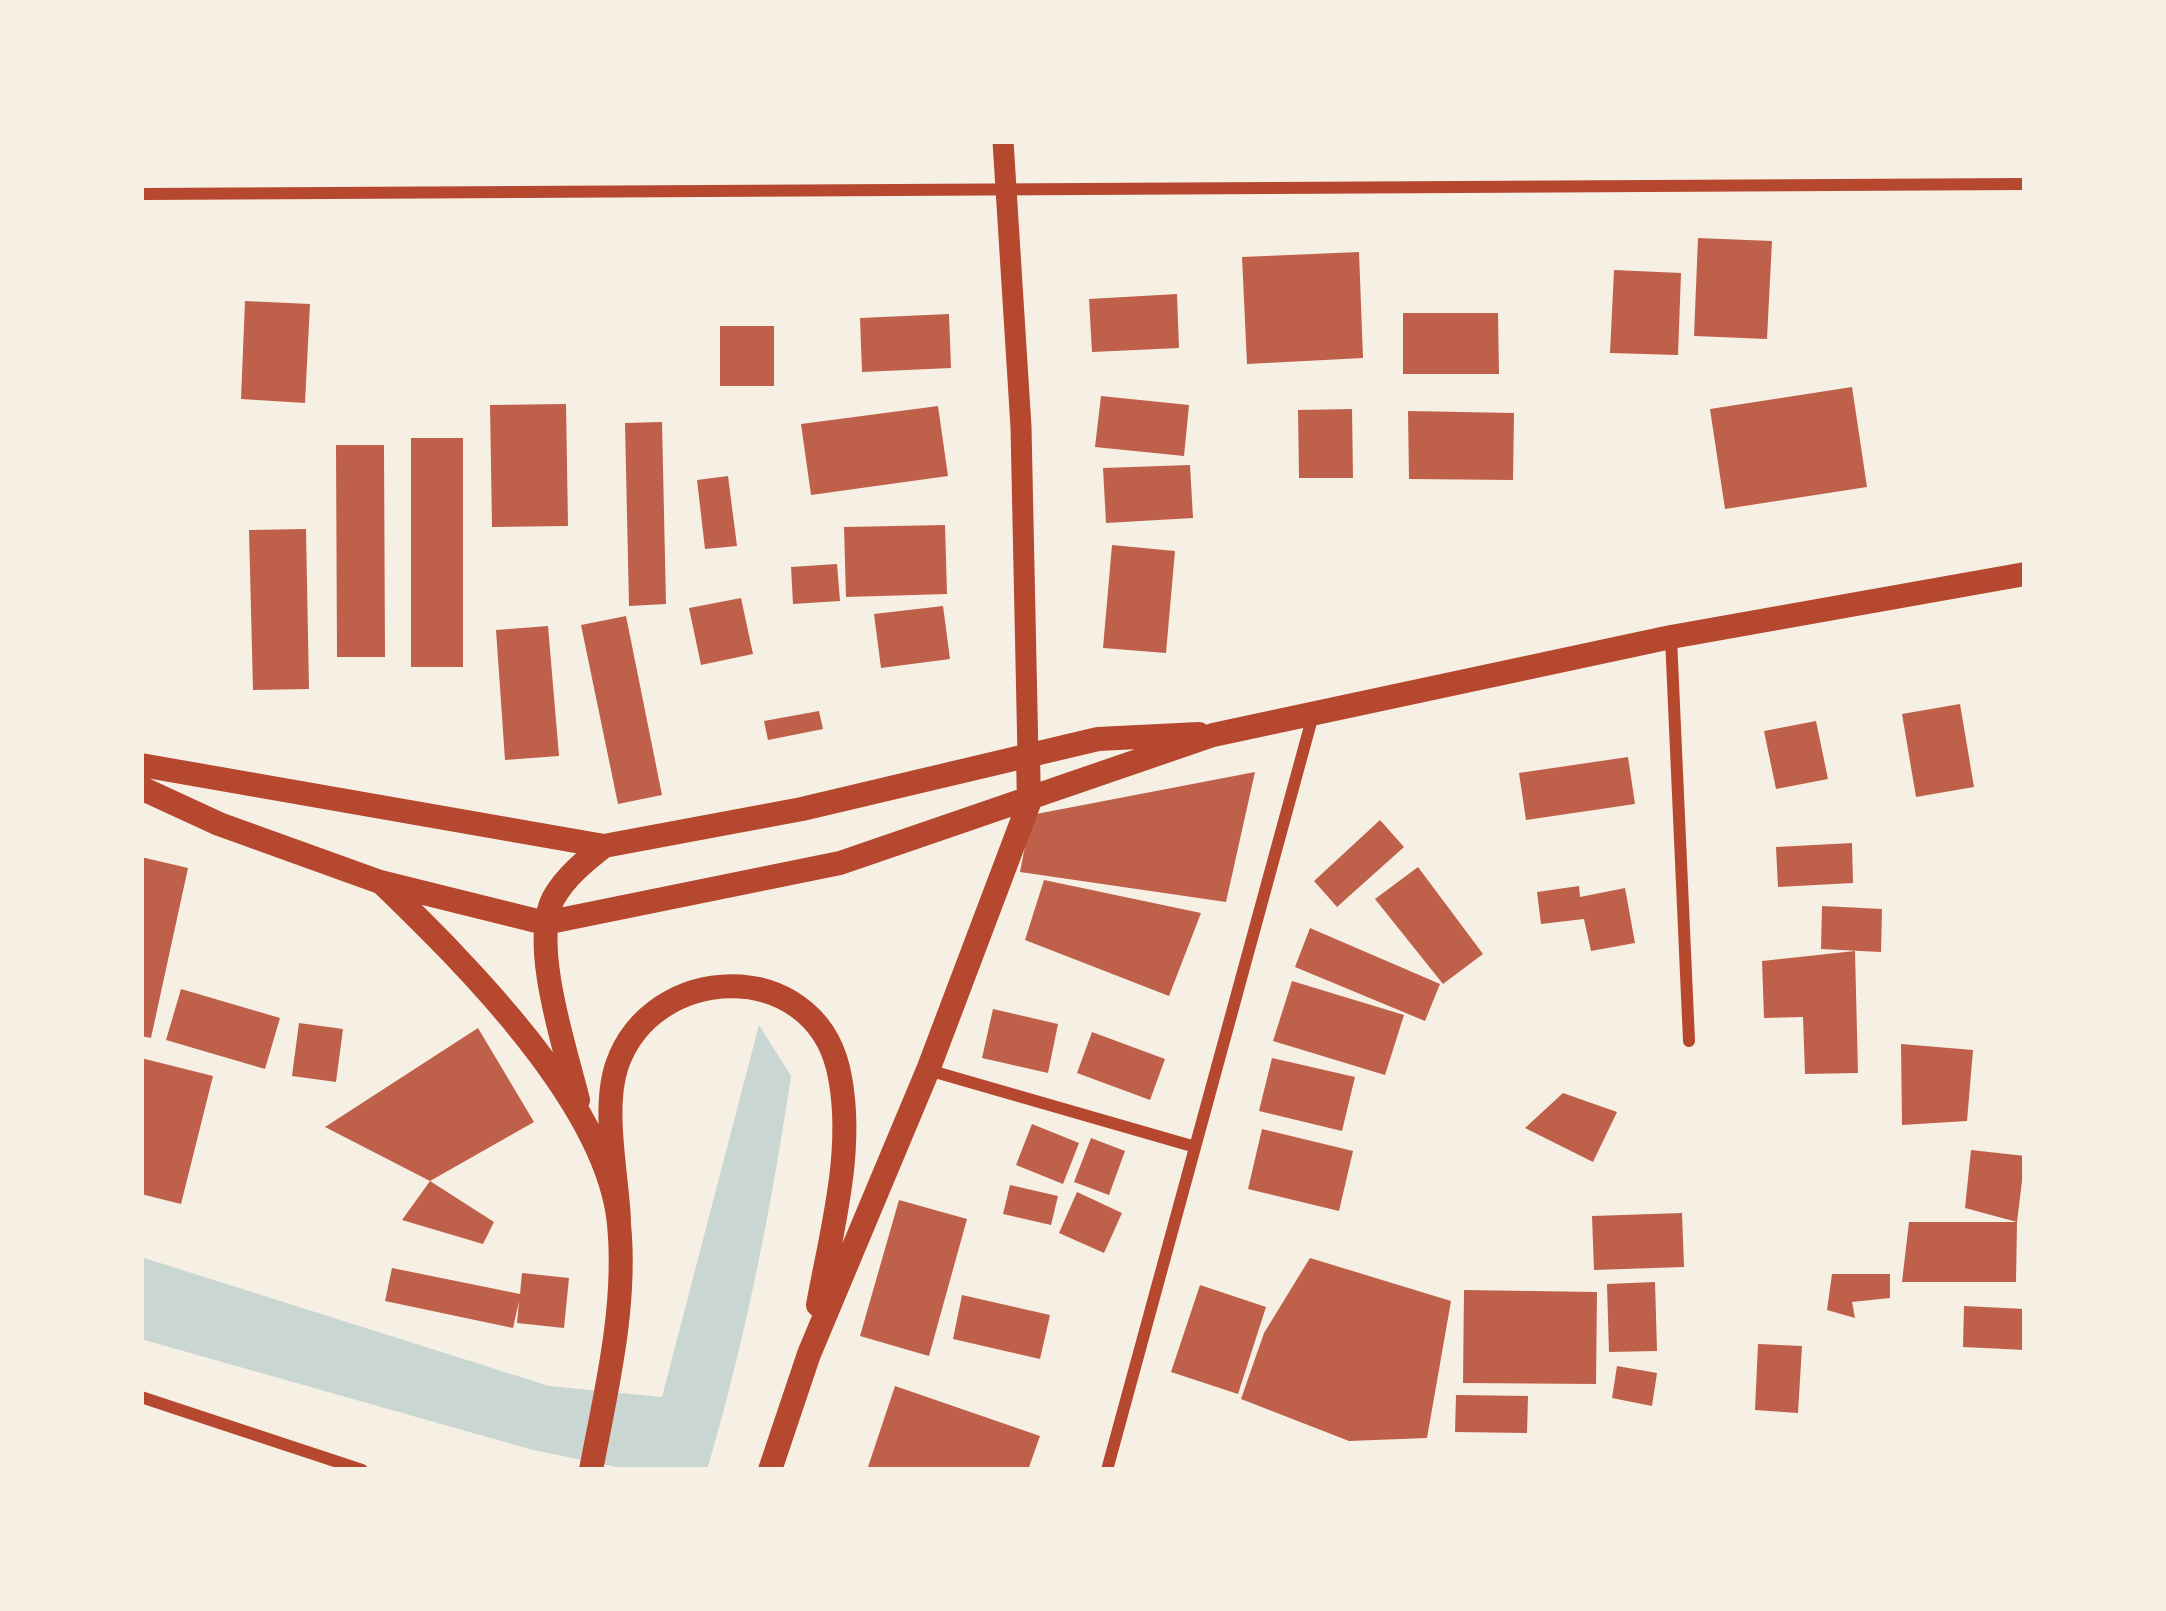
<!DOCTYPE html>
<html>
<head>
<meta charset="utf-8">
<style>
  body { margin:0 }
  #map { position:relative; width:2166px; height:1611px; overflow:hidden; background:#f6efe4; font-family:Raleway,sans-serif }
  canvas { display:block }
  .frame { position:absolute; inset:0; border:144px solid #f6efe4; pointer-events:none }
</style>
</head>
<body>
<div id="map">
<canvas width="2166" height="1611"></canvas>
<div class="frame"></div>
</div>
<script>
const ctx = document.querySelector('canvas').getContext('2d');
ctx.lineJoin = 'round';
function paint(path, color) {
  ctx.fillStyle = color;
  ctx.fill(path, 'evenodd');
}
function trace(path, color, width, dash) {
  ctx.strokeStyle = color;
  ctx.lineWidth = width;
  ctx.lineCap = dash ? 'butt' : 'round';
  ctx.setLineDash(dash || []);
  ctx.stroke(path);
}
paint(new Path2D(`
  M759,1025l32,51c-20,134 -46,265 -84,394h-75l-99,-20 -392,-111v-82l408,129 113,11z`), '#c9d6d2');
paint(new Path2D(`
  M1698,238l74,3 -5,98 -73,-3z
  M1359,252l4,106 -116,6 -5,-107z
  M1614,270l67,3 -3,82 -68,-2z
  M1177,294l2,54 -87,4 -3,-53z
  M245,301l65,3 -5,99 -64,-4z
  M1403,313h95l1,61h-96z
  M949,314l2,54 -89,4 -2,-54z
  M720,326h54v60h-54z
  M1852,387l15,100 -142,22 -15,-100z
  M1101,396l88,9 -5,51 -89,-9z
  M566,404l2,122 -76,1 -2,-122z
  M938,406l10,70 -137,19 -10,-71z
  M1352,409l1,69h-54l-1,-68z
  M1408,411l106,2 -1,67 -104,-1z
  M662,422l4,182 -37,2 -4,-183z
  M411,438h52v229h-52z
  M336,445h48l1,212h-48z
  M1190,465l3,53 -87,5 -3,-55z
  M728,476l9,70 -32,3 -8,-69z
  M945,525l2,69 -101,3 -2,-70z
  M306,529l3,160 -56,1 -4,-160z
  M1112,545l63,6 -9,102 -63,-5z
  M837,564l3,37 -47,3 -2,-37z
  M741,598l12,56 -52,11 -12,-57z
  M943,606l7,53 -69,9 -7,-54z
  M626,616l36,179 -44,9 -37,-179z
  M548,626l11,130 -54,4 -9,-130z
  M1960,704l14,83 -58,10 -14,-83z
  M819,711l4,18 -55,11 -4,-19z
  M1816,721l12,58 -52,10 -12,-58z
  M1628,757l7,47 -109,16 -7,-47z
  M1255,772l-29,130 -206,-30 11,-57z
  M1380,820l24,27 -67,60 -23,-26z
  M1852,843l1,40 -75,4 -2,-40z
  M141,857l47,11 -37,170 -10,-2z
  M1418,867l65,87 -40,30 -68,-85z
  M1044,880l157,33 -32,83 -144,-56z
  M1579,886l1,11 45,-9 10,55 -44,8 -7,-32 -43,5 -4,-32z
  M1822,906l60,3 -1,43 -60,-3z
  M1310,928l130,56 -15,37 -130,-54z
  M1855,951l3,122 -53,1 -2,-57 -39,1 -2,-57z
  M1292,981l112,34 -19,60 -112,-34z
  M181,989l99,29 -15,51 -99,-29z
  M993,1009l65,15 -10,49 -66,-15z
  M299,1023l44,6 -7,53 -44,-6z
  M478,1028l56,94 -104,59 -105,-54z
  M1092,1032l73,27 -15,41 -73,-27z
  M1901,1044l72,6 -6,71 -65,4z
  M141,1058l72,18 -32,128 -40,-10z
  M1272,1058l83,19 -13,54 -83,-20z
  M1563,1093l54,19 -24,50 -68,-34z
  M1032,1124l47,19 -16,41 -47,-19z
  M1262,1129l91,22 -14,60 -91,-22z
  M1091,1138l34,13 -16,44 -35,-13z
  M1971,1150l54,6 -8,66 -52,-14z
  M430,1181l64,41 -11,22 -81,-24z
  M1010,1185l48,11 -7,29 -48,-11z
  M1077,1192l45,21 -18,40 -45,-20z
  M899,1200l68,19 -38,137 -69,-20z
  M1682,1213l2,54 -90,3 -2,-54z
  M1909,1222h108l-1,60h-114z
  M1310,1258l141,43 -24,137 -78,3 -108,-42 23,-66z
  M392,1268l128,26 2,-21 47,5 -5,50 -47,-5 2,-22 -6,27 -128,-27z
  M1832,1274h58v24l-38,4 3,16 -28,-8z
  M1655,1282l2,69 -48,1 -2,-68z
  M1200,1285l66,22 -28,87 -67,-22z
  M1464,1290l133,2 -1,92 -133,-1z
  M962,1295l88,20 -10,44 -87,-20z
  M1964,1306l61,3v41l-62,-3z
  M1758,1344l44,2 -4,67 -43,-3z
  M1617,1366l40,7 -5,33 -40,-8z
  M895,1386l145,50 -12,34h-161z
  M1456,1395l72,1 -1,37 -72,-1z`), '#bf614a');
trace(new Path2D(`
  M141,194l1884,-10
  M1671,638l18,403
  M928,1070l264,76
  M141,1397l221,73
  M1107,1470l206,-755`), '#b5482f', 12);
trace(new Path2D(`
  M1003,141l18,286 7,329`), '#b5482f', 21);
trace(new Path2D(`
  M141,765l463,81 198,-37 296,-70 101,-5
  M141,788l78,36 161,58 165,41 295,-60 373,-128 458,-98 354,-63
  M382,883c84,81 226,222 237,341 8,82 -13,167 -28,246
  M578,1100c-12,-49 -48,-155 -25,-201 12,-22 32,-38 51,-53
  M619,1221c-2,-47 -17,-112 -2,-156 36,-103 194,-108 221,3 18,76 -6,161 -20,237
  M770,1470l39,-116 119,-284 101,-267 -1,-47`), '#b5482f', 24);
</script>
</body>
</html>
